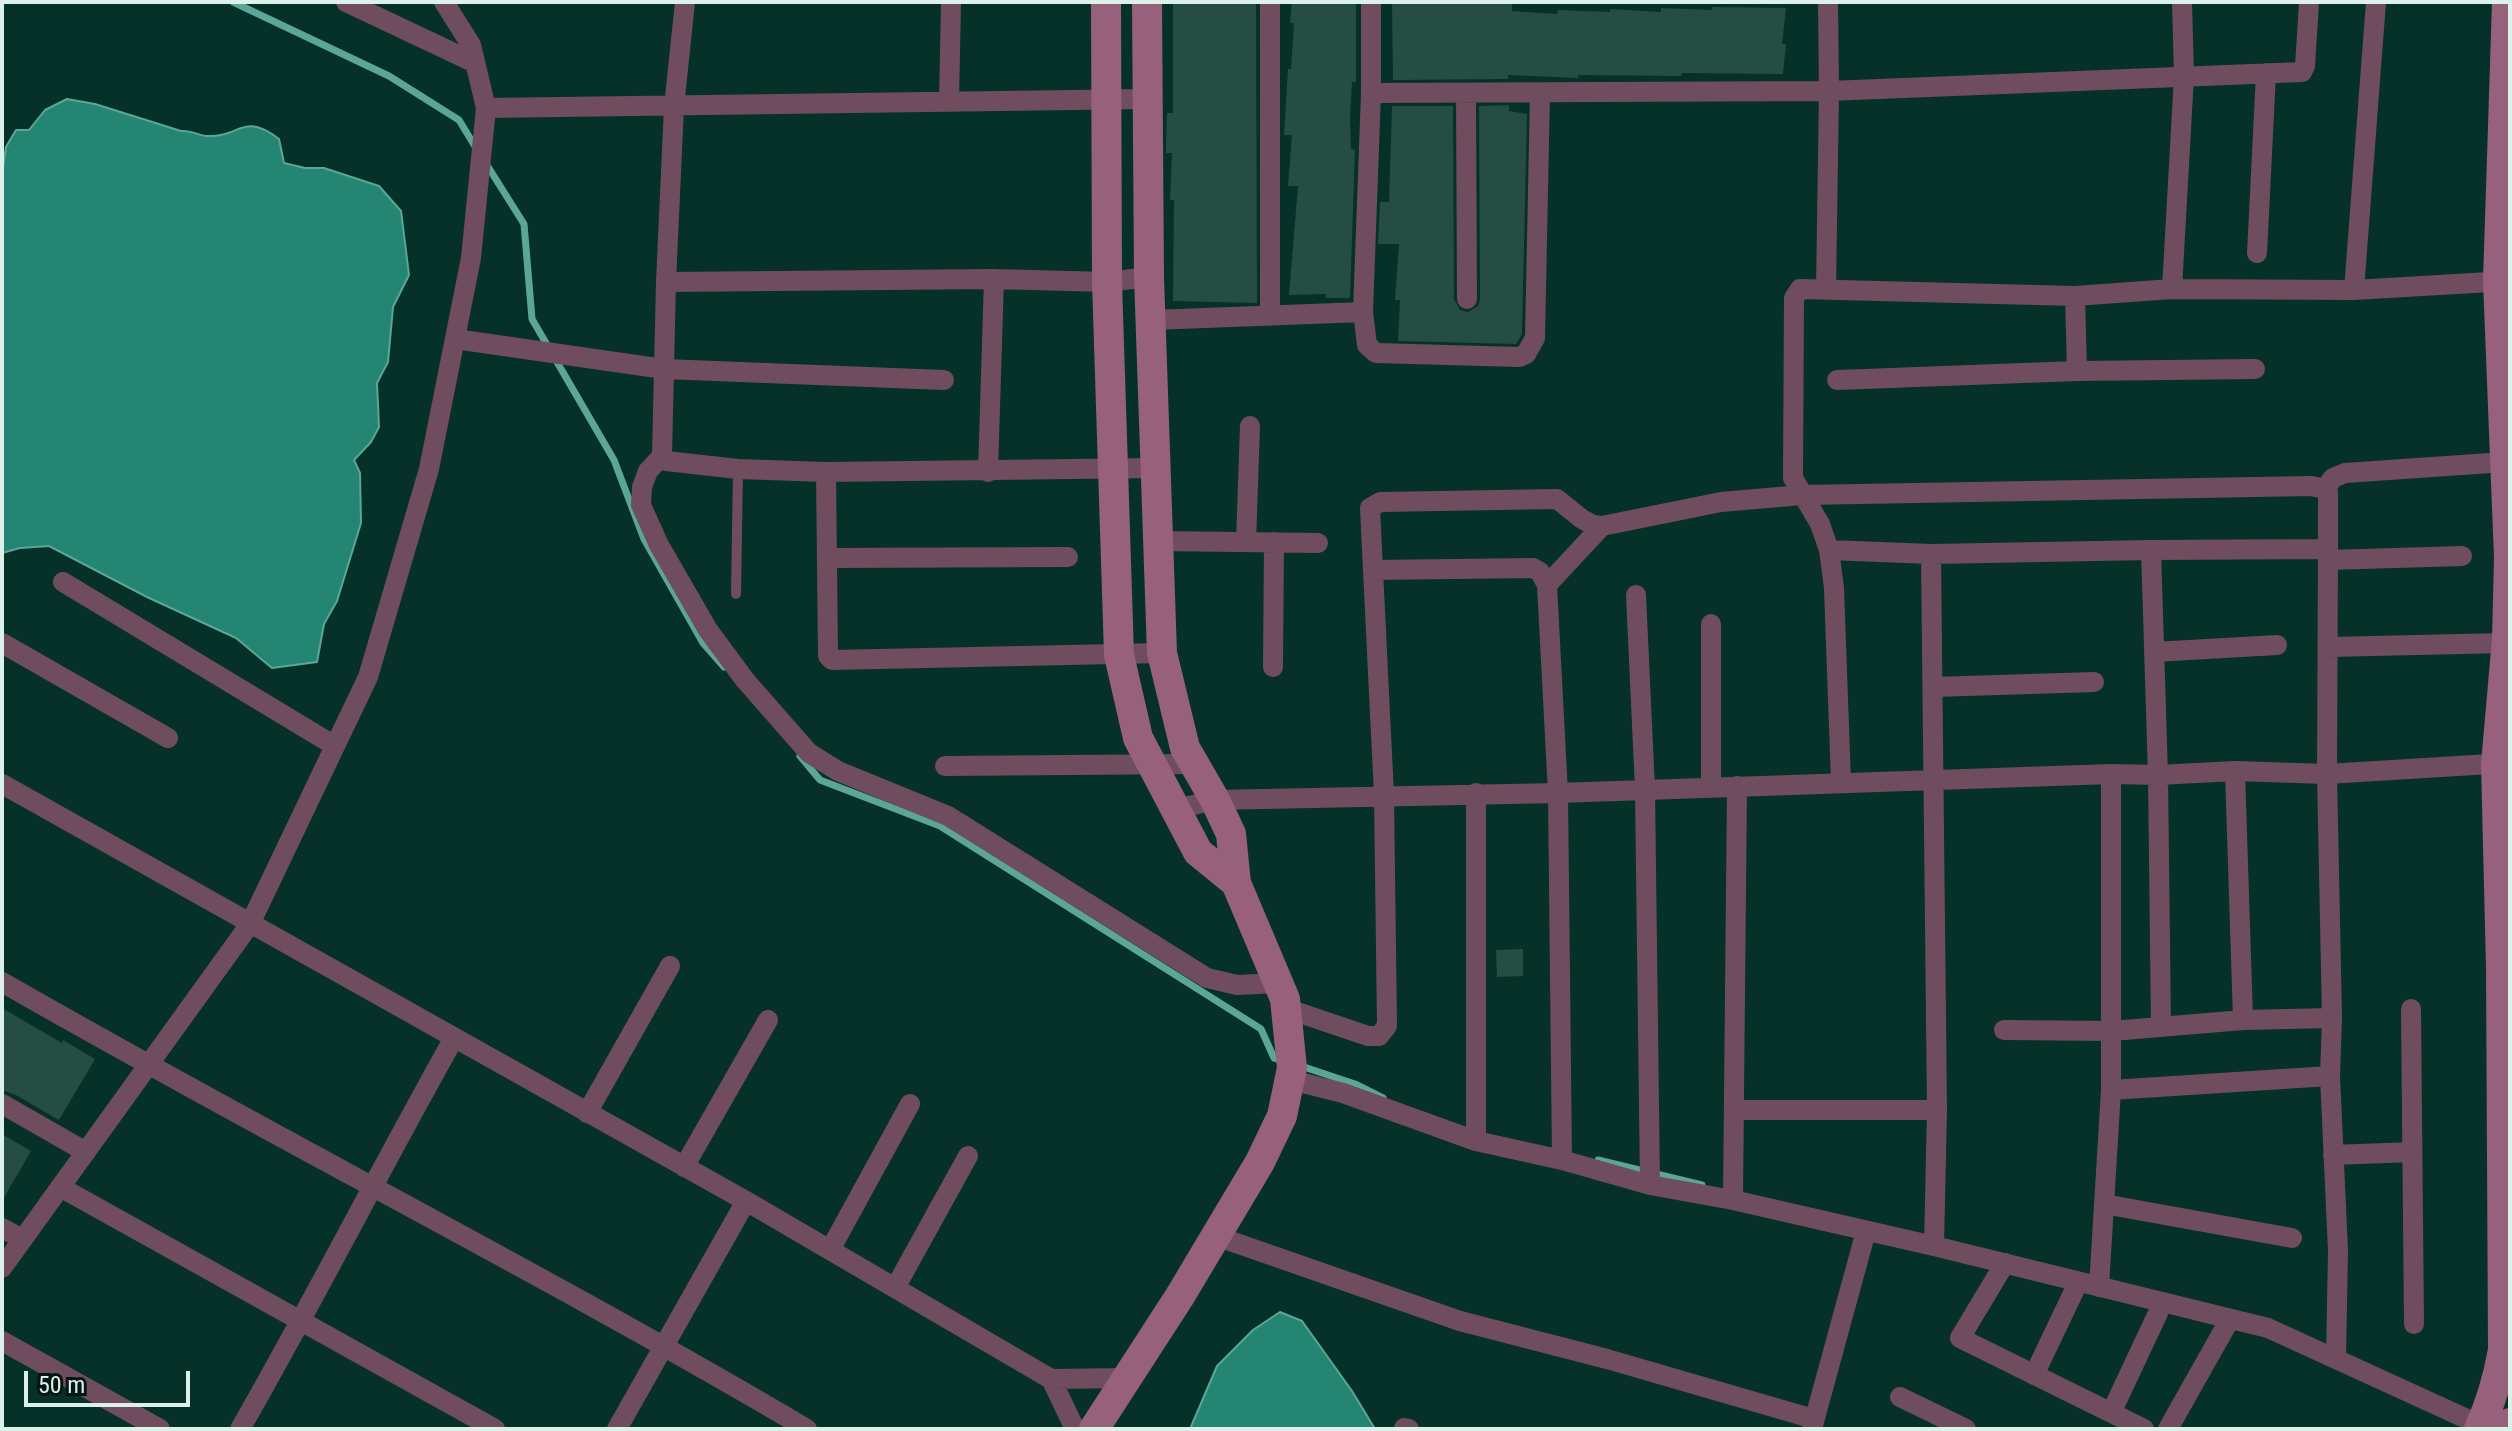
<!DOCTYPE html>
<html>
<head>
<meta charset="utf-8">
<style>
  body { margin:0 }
  #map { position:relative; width:2512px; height:1431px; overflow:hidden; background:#053128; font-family:"Roboto Condensed",sans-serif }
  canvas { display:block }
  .frame { position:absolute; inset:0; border:4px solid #dbf1ea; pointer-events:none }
  .scale { position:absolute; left:24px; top:1371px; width:166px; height:36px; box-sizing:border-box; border:4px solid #dbf1ea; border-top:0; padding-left:10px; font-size:24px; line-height:28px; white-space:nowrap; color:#dbf1ea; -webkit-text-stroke:6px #051511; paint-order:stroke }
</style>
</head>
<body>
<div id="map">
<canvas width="2512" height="1431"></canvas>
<div class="frame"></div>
<div class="scale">50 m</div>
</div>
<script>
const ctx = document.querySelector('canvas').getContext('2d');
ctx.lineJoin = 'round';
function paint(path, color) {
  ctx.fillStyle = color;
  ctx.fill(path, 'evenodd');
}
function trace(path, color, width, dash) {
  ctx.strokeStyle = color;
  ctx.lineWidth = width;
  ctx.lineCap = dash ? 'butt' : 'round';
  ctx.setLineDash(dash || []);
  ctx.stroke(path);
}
const water = new Path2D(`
  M67,99l28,5 86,27c12,-1 15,4 25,5 35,2 36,-25 73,3l5,24 21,5h19l55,18 22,25 8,64 -16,32 -5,55 -11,21 2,44 -8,15 -17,18 6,13 1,50 -24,78 -13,23 -7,38 -45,6 -36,-30 -89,-41 -98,-51 -29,2 -18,5v-379l4,-27 10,-17h13l16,-20z
  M1280,1312l22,9 50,70 23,38h-185l27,-63 36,-36z`);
paint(water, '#248672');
trace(water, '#5ba696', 2);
trace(new Path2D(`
  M233,2l156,74 70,44 17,28
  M485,162l39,62 8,95 82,141 30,79 59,104 21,24
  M800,756l20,24 120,46 321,203 13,29 8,2
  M1298,1065l57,19 28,14
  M1598,1160l104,25`), '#5ba696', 7);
paint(new Path2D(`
  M1173,2h83l1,301 -84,-2 1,-101h-4l2,-47h-6v-12l1,-28h6z
  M1292,2h64v80h-4l-2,33 1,34 4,1 -5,148h-24v-4l-37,1 9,-109h-10l4,-51h-8l4,-66h3l3,-46h-4z
  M1392,2h120v9l45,3 1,-4 52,2v-3l51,3v-4l51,2v-3l74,1 -4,36h4l-3,30 -101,-1 -1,3 -103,-1v3l-70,-3v4l-115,1z
  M1509,105v6l18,3 -5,220 -6,10 -118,-3 2,-41h-5l4,-56h-21l2,-42h9l3,-96h61l1,193 6,11 8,2 10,-6 2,-7 -1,-193z
  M1523,949v27l-26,1 -1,-27z
  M2,1008l60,35 1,-3 32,19 -36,61 -43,-25 -14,-5z
  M2,1134l29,17 -29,50z`), '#264d44');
trace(new Path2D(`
  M736,594l2,-125`), '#704d5e', 10);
trace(new Path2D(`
  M346,2l129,61
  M685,2l-11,105 -8,175 -4,174 4,5 72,8 88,3 329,-4
  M1828,2l1,89 473,-19 3,-6 4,-64
  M1371,93l458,-2 -3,199
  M1466,94l1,205
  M949,102l2,-100
  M486,108l660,-9
  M2257,253l9,-180
  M666,282l328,-3 113,3 42,-5
  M2172,289l12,-213 -2,-74
  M2354,290l22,-288
  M1363,312l4,33 9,8 143,4 7,-3 9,-16 5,-245
  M1270,314v-312
  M1152,320l211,-8 8,-219v-91
  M455,339l209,30 280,11
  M2077,371l178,-2
  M1837,380l240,-9 -2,-75
  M662,456l-14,15 -6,16 -1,18 18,40 49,85 37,50 64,73 29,18 110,45 259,162 30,7 41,-2
  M826,472l2,184 4,4 330,-7
  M988,472l6,-193
  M2325,489l8,-11 12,-5 160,-11
  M1158,541l160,2
  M1246,542l4,-116
  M1829,550l102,4
  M2151,550l177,-1 -1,225 5,244 -2,58 8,175 -2,107
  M829,558l239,-1
  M2328,560l134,-4
  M1373,570l-3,-62 10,-6 177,-3 25,20 11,6 9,1 119,-24 81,-7 510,-9 13,3 3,4v56
  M63,582l272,164
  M1547,585l55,-59
  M1636,595l9,194 5,396
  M1711,624v163
  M2,643l166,95
  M2328,647l177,-4
  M2154,652l123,-7
  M1273,667l1,-125
  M1933,687l161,-5
  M945,766l249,-2
  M2235,771l8,249
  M1841,782l-7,-194 -5,-38 -9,-26 -27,-46 1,-180 6,-9 275,7 97,-7 182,1 153,-9
  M2,784l744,417 305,178 77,-1
  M1476,793v348
  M1176,809l39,-9 343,-7 553,-19 47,1 77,-4 92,3 179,-11
  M2,982c266,153 541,291 805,447
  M1288,1009l80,27h11l8,-10 -3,-231 -11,-225 160,-2 7,4 7,13 11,208 4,367
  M2411,1009l3,315
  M2004,1030l108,1 131,-11 89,-2
  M1291,1080l52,13 133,48 86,19 88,25 83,15 201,46 334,82 221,101
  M2111,1090l219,-14
  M2,1104l84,48
  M1734,1110h203
  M587,1113l83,-147
  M2333,1155l79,-3
  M684,1167l84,-147
  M60,1187l435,242
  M1733,1200l4,-414
  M2104,1204l188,34
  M2,1228l20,11
  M1216,1236l244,85 147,38 207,60
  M1934,1246l3,-136 -6,-556 220,-4 7,225 3,252
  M830,1250l80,-146
  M2005,1263l-45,75 184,91
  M2,1268l248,-344 118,-247 61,-208 42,-211 15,-150 -15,-63 -27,-43
  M2099,1287l12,-197v-316
  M895,1288l73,-132
  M2,1341l158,88
  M2034,1375l41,-86
  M1051,1379l24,50
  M1900,1397l66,32
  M2112,1411l46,-98
  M1404,1428l5,1
  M240,1429c74,-129 141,-261 214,-391
  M617,1429l129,-228
  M1812,1429l54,-198
  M2168,1429l62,-110`), '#704d5e', 20);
trace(new Path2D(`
  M1106,2l1,280 12,373 19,83 60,114 38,31
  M1094,1429l86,-133 80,-134 22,-46 10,-48 -7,-69 -49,-116 -5,-49 -16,-34 -30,-52 -23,-95 -13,-376 -2,-275
  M2479,1429c12,-26 19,-51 24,-79l-2,-382 -5,-204 11,-125 2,-81 -11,-277 9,-279
  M2507,1429l3,-6`), '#97607b', 30);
</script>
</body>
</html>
